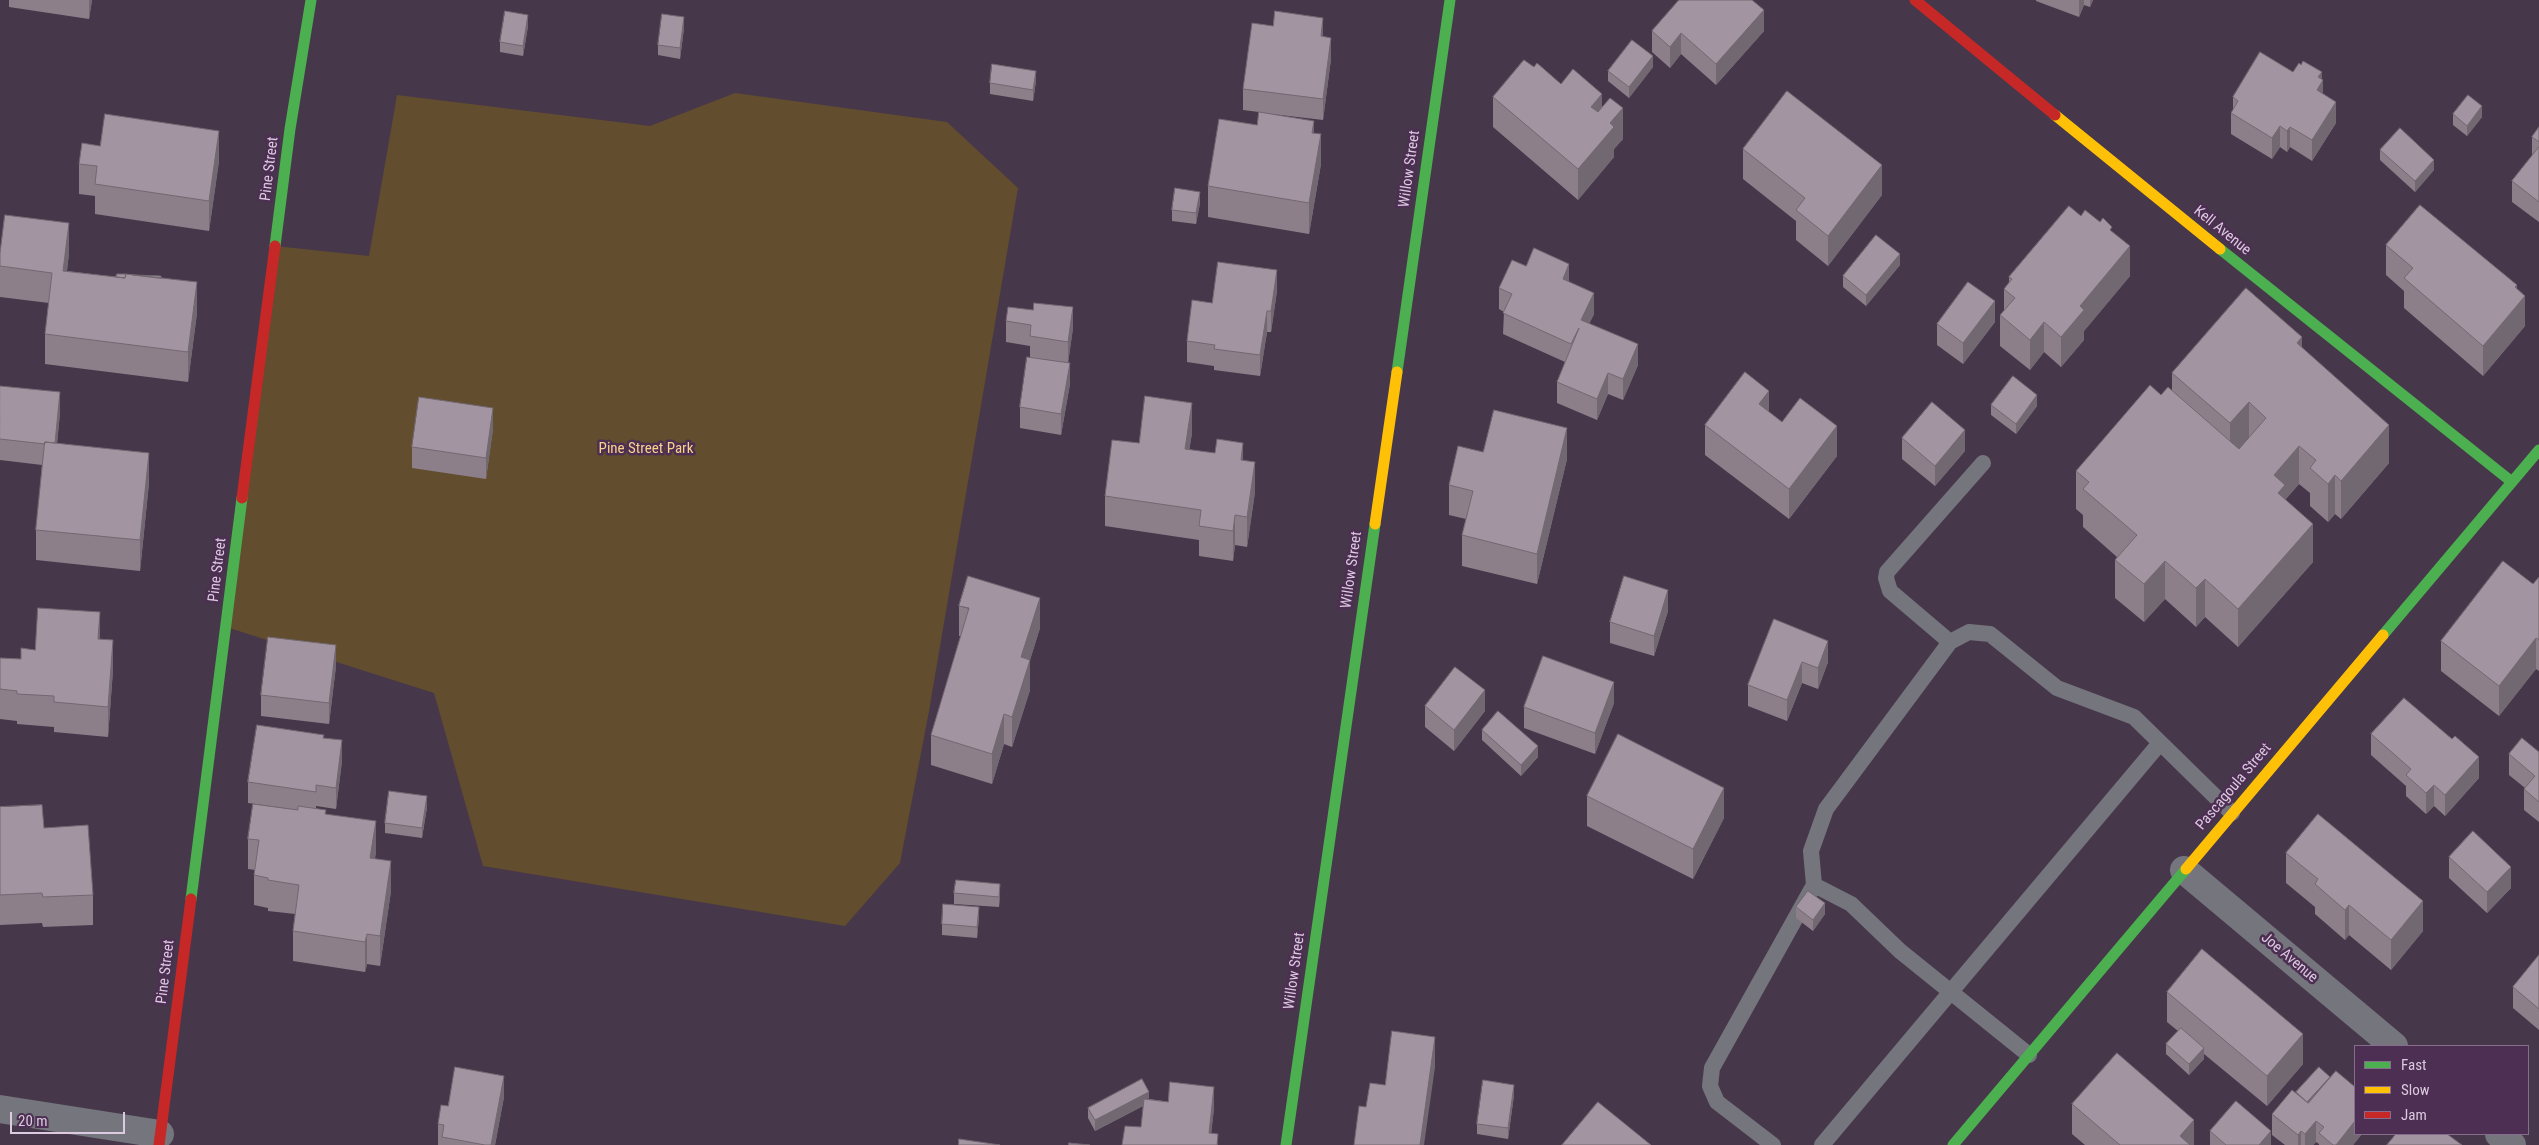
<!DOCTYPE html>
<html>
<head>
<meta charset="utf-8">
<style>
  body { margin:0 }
  #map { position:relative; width:2539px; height:1145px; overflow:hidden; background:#47374a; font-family:"Roboto Condensed",sans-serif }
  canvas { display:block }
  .legend { position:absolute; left:2354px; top:1045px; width:175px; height:90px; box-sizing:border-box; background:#4c2f52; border:1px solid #866d8b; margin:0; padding:6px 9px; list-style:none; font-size:15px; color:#dccae0 }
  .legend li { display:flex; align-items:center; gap:10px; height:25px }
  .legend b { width:25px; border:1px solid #866d8b }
  .scale { position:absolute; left:10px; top:1112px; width:115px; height:22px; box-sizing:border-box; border:2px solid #dccae0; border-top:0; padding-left:6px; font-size:15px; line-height:18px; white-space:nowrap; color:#dccae0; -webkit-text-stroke:4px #4c2f52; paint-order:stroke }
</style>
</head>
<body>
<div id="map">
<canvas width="2539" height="1145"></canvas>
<ul class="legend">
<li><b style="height:6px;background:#4caf50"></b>Fast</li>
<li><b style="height:6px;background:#ffc107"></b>Slow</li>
<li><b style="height:6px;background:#c62828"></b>Jam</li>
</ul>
<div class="scale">20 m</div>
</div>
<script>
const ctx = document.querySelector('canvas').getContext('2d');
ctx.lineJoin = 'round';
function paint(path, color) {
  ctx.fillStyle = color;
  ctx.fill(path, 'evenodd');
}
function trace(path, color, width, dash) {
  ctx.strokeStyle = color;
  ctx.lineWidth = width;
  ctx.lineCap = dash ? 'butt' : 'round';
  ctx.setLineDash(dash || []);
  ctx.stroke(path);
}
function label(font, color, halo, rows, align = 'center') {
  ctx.font = font + ' "Roboto Condensed",sans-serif';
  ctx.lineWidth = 5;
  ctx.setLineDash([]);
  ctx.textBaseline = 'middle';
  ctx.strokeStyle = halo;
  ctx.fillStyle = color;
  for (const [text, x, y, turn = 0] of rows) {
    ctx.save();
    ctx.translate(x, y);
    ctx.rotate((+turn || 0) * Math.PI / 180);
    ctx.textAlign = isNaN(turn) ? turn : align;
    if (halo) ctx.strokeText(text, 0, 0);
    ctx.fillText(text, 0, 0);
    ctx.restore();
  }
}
paint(new Path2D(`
  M735,93l212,29 71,66 -89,523 -29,152 -55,63 -362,-60 -49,-173 -208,-66 49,-381 94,10 28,-161 253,31z`), '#624d2f');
trace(new Path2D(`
  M1950,642l-60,-51 -4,-13 1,-6 96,-109
  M1814,885l37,19 49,47 129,104
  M1773,1145l-56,-43 -7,-16 2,-18 102,-183 -3,-34 15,-42 124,-167 19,-10 21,2 67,54 77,29 98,96
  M1822,1145l338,-402`), '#74757d', 16);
trace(new Path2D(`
  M2184,870l210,176
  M0,1109l160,25
  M2499,1134l13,11`), '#74757d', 28);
trace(new Path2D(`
  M275,246l15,-117 21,-129
  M2220,249l292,233
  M1397,372l53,-372
  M2383,635l156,-185
  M191,899l51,-401
  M1286,1145l89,-621
  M1953,1145l233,-276`), '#4caf50', 11);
trace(new Path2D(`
  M2055,115l165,134
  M1375,524l22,-152
  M2186,869l197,-234`), '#ffc107', 11);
trace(new Path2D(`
  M1915,0l140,115
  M242,498l33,-252
  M159,1145l32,-246`), '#c62828', 11);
paint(new Path2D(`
  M9,0h83l-3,19 -80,-12z
  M2036,0h57l-3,7 -6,-2 -5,12 -43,-16z
  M528,26l-5,30 -23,-4v-10z
  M684,28l-4,31 -22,-4v-10z
  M1652,31h112l-48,54 -35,-31 -11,14 -18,-16z
  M1323,37l8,22 -8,61 -60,-7 51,20 7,31 -12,70 -101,-17v-31l49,-61 2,-13 -16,-2v-21z
  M1653,67l-24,31 -21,-17v-10z
  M2293,72l29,7 1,15 13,29 -24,38 -22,-14 -3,5 -7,-5 -8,12 -41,-25v-21l2,-3v-13z
  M1036,81l-3,20 -43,-7v-11z
  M1561,84l41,22 21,33 -9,10v8l-36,43 -85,-73v-30z
  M2453,114l29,3 -15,19 -14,-11z
  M2539,127v95l-27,-20v-21l20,-25v-19z
  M100,146l119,15 -10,70 -114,-17v-18l-16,-2v-30z
  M1743,149l139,46 -54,71 -32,-26v-19l-53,-42z
  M2380,150l54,20 -19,22 -35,-32z
  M1200,203l-4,21 -24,-3v-11z
  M2112,232l18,44 -46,55v9l-23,27 -17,-15 -14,18 -30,-24v-31l4,-3v-23l5,-7v-5z
  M2386,245l131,45 8,36 -42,50 -79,-68v-17l-18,-16z
  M0,253h69l-2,18 49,6 45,1 36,35 -9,69 -143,-18v-30l4,-31 -49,-6z
  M1900,265l-34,41 -23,-19v-11z
  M1526,266l43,16 25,32 -5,10 49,41 -15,35 -15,-6 -11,26 -40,-17v-21l8,-20 -62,-28 1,-22 -5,-3v-21z
  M1277,291l-6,41h-4l-7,44 -46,-6v-4l-27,-4v-21l25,-38z
  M1006,321l67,7 -5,35 -25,-4 27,25 -9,51 -41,-7v-21l10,-50v-11l-24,-4z
  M1995,322l-32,42 -26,-19v-21z
  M2302,348l87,115 -48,56 -6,-5 -7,8 -18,-16v-13l-11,-9 -14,16 28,62 -75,85 -33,-30 -9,10 -31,-28 -21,23 -29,-24v-38l2,-3 -34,-30v-12l-7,-6v-38l96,-81v-17z
  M0,386l60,27 -3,30 92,40 -9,88 -104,-11v-30l6,-65 -42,-5z
  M1991,405l46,1 -21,28 -25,-19z
  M1769,412l13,10 55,34 -48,63 -84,-64v-30z
  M493,429l-7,50 -74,-11v-21z
  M1192,433l-3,17 54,11 12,31 -8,55 -12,-2 -2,16 -34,-5v-16l-94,-14v-30l34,-53z
  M1902,438l63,13 -30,35 -33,-27z
  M1567,459l-30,125 -75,-18v-31l4,-16 -17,-4v-30z
  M2539,577v94l-3,-2 -37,47 -58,-45v-30l92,-57z
  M959,606l81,22 -10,32v30l-18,57 -8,-3 -12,40 -61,-19v-30l30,-99h-2z
  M1668,611l-14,45 -44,-13v-21z
  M1774,619l54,43 -10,27 -16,-6 -15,38 -39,-15v-21z
  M100,639l13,31 -5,67 -54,-5v-5l-37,-3v-3l-17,-2v-61l21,1 14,-9z
  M336,666l-7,58 -68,-8v-21z
  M1614,703l-19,51 -71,-26v-21z
  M1425,706l60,5 -31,40 -29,-24z
  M1482,730l56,27 -17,19 -39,-36z
  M2371,734l108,44 -34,38 -11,-10 -8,8 -20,-18v-10l-35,-31z
  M324,738l18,23 -6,48 -20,-3v2l10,6 50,37 -1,8 16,32 -11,75 -13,-2 -2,8 -72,-11v-30l2,-17 -27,-3v-3l-14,-3v-30l1,-5 -7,-1v-30l50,-29 -50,-7v-21z
  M2539,752v70l-15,-12v-21l1,-1 -16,-13v-21z
  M1587,796l137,22 -31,61 -106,-53z
  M0,807l44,21 49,67v30l-50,2 -1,-4 -42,2z
  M427,807l-5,31 -37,-5v-10z
  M2286,853l137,78 -32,39 -42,-35 -4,5 -30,-26v-7l-29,-24z
  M2449,857l62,31 -24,25 -38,-35z
  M954,893l46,2 -1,12 -45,-3z
  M1796,907l29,7 -12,17 -17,-13z
  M979,917l-2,21 -35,-3v-11z
  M2539,955v75l-26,-22v-21z
  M2167,992l136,72 -36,42 -63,-52v5l-15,16 -23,-21v-10l12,-13 -11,-9z
  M2296,1093l66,41 -9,11h-34v-1l-3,-2 -3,3h-28l-13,-10v-21z
  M1514,1095l-6,44 -31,-5v-10z
  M504,1097l-9,48h-57v-21z
  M1149,1099l65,9 -3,25 7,12 -77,-18 2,-21 -48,25 -7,-13v-10z
  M2072,1104l122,41h-109l-13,-11z
  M2210,1131l61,14h-61z`), '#8c7f8a');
paint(new Path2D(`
  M89,0h3l-3,19z
  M2079,0h5v5l-5,12z
  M2090,0h3l-3,7z
  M1764,10v21l-48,54v-21z
  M528,15v11l-5,30v-10z
  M684,17v11l-4,31v-11z
  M1323,18v21l-2,-3z
  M1681,33v21l-11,14v-21z
  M1331,38v21l-8,61v-21z
  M1653,56v11l-24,31v-11z
  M1036,71v10l-3,20v-11z
  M2322,72v10l1,-2v20l-6,-10 1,-13z
  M1602,94v30l-11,-17z
  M2336,102v21l-24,38v-21z
  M2482,106v11l-15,19v-10z
  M1623,108v31l-9,10v8l-36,43v-31l32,-46z
  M1314,121v30l-2,-18z
  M2280,126v21l-8,12v-21z
  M2290,127v20l-3,5v-21z
  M219,131v30l-10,70v-30z
  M1321,134v30l-12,70v-31z
  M2434,160v10l-19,22v-11z
  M1882,165v30l-54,71v-30z
  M1200,192v11l-4,21v-11z
  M69,223v30l-6,48v-30z
  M2130,246v30l-46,55v9l-23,27v-30l19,-31z
  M1900,254v11l-34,41v-11z
  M1569,264v21l-6,-6z
  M1277,270v21l-6,41v-21z
  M197,282v31l-9,69v-30z
  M2517,285v20l8,-9v30l-42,50v-30l32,-59z
  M1594,293v21l-13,27v-21z
  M1995,301v21l-32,42v-21z
  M1073,307v21l-5,35v-21z
  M1267,311v21l-7,44v-21z
  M2044,322v30l-14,18v-30z
  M2302,337v38l-5,-32z
  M1638,344v21l-15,35v-21z
  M1070,363v21l-9,51v-21z
  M1608,373v21l-11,26v-21z
  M1769,391v30l-10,-17z
  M60,392v21l-5,53v-21z
  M2037,395v11l-21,28v-10z
  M2249,402v38l-19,21v-38z
  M1192,403v30l-7,46v-30z
  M493,408v21l-7,50v-21z
  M2389,425v38l-48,56v-38z
  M1837,426v30l-48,63v-30z
  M1567,428v31l-30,125v-30z
  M1965,430v21l-30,35v-20z
  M1243,443v30l-2,-13z
  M2299,446v38l-14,16 -7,31 -4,-56z
  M149,453v30l-9,88v-31z
  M1255,462v30l-8,55v-30z
  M2335,475v39l-7,8v-38z
  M1235,515v30l-2,16v-30z
  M2313,524v38l-75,85v-38z
  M2165,561v38l-21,23v-38z
  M2205,579v38l-9,10v-39z
  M1668,590v21l-14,45v-20z
  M1040,598v30l-10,32v30l-18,57v-30l9,-60z
  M100,612v31l-2,-4z
  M2536,638v31l-37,47v-30z
  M113,640v30l-5,67v-30z
  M1828,641v21l-10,27v-21z
  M336,645v21l-7,58v-21z
  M1802,662v21l-15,38v-21z
  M1614,682v21l-19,51v-21z
  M1485,690v21l-31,40v-21z
  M1004,714v30l-12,40v-30z
  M342,740v21l-6,48v-21z
  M1538,746v11l-17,19v-11z
  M2479,757v21l-34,38v-21z
  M2434,785v21l-8,8v-21z
  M1724,788v30l-31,61v-30z
  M427,796v11l-5,31v-10z
  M376,821v30l-6,37v-30z
  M391,861v30l-11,75v-30z
  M2511,867v21l-24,25v-21z
  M1000,884v11l-1,12v-10z
  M2423,901v30l-32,39v-30z
  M1825,903v11l-12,17v-11z
  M2349,905v30l-4,5v-30z
  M979,907v10l-2,21v-11z
  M367,934v30l-2,8v-30z
  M2303,1034v30l-36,42v-30z
  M1435,1037v30l-11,78h-4z
  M2204,1048v11l-15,16v-11z
  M504,1076v21l-9,48h-4z
  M2330,1077l-23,36v-11z
  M1514,1085v10l-6,44v-11z
  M1214,1087v21l-4,37 -1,-12z
  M1149,1092v11l-54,28v-11z
  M2194,1120v25h-14v-9z
  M2316,1121v21l-3,3h-8v-11z
  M2355,1121v13h7l-9,11h-17z
  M2271,1131v14h-12z
  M2301,1131v14h-3v-10z`), '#726871');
const building = new Path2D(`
  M1679,0h73l12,10 -48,54 -35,-31 -11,14 -18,-16z
  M505,11l23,4 -5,31 -23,-4z
  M1275,11l48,7 -2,18 10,2 -8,61 -80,-10 9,-66 21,3z
  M662,14l22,3 -4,31 -22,-3z
  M1632,40l21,16 -24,31 -21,-16z
  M2260,52l33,20 6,-9 2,2 2,-4 19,11 -4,5 5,3 -6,10 19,12 -24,38 -22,-13 -3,4 -7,-5 -8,12 -41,-25 7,-12 -5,-4z
  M1524,60l10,7 3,-4 24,21 12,-15 29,25 -11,13 7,5 12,-14 13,10 -13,15 4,4 -36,42 -85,-72z
  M992,64l44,7 -3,19 -43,-7z
  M1787,91l95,74 -54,71 -32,-26 9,-12 -62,-49z
  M2468,95l14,11 -15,20 -14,-12z
  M1259,112l55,9 -2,12 9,1 -12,69 -101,-17 11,-67 38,6z
  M105,114l114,17 -10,70 -114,-17 2,-18 -18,-2 3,-21 18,3z
  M2539,127v15l-7,-5z
  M2400,128l34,32 -19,21 -35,-31z
  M2539,147v55l-27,-21z
  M1175,188l25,4 -4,21 -24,-3z
  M2420,205l97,80 -2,2 10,9 -42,50 -79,-68 9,-10 -27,-23z
  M2069,206l12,10 4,-6 15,12 3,-4 9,9 -2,3 20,16 -50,60 4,4 -23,27 -17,-15 -14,18 -30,-25 15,-17 -11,-9 8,-10 -3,-2z
  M5,215l64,8 -6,48 62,7 1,-4 71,8 -9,70 -143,-18 7,-61 -52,-7v-13z
  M1876,235l24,19 -34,41 -23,-19z
  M1534,248l35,16 -6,15 31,14 -13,27 57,24 -15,35 -15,-6 -11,26 -40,-17 22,-54 -8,16 -68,-31 9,-19 -13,-6 13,-28 14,6z
  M1218,262l59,8 -6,41h-4l-7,44 -46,-6 1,-4 -28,-4 5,-41 20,3z
  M117,274h9l-1,4 -9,-1z
  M133,275l28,1v2z
  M1968,282l27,19 -32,42 -26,-19z
  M2246,288l56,49 -5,6 92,82 -48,56 -6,-6 -7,9 -18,-16 6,-8 -17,-14 -25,29 11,10 -7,8 35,31 -75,85 -33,-30 -9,9 -31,-27 -21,23 -29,-24 22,-25 -54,-46 6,-7 -13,-11 74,-86 11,10 7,-8 71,62 27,-31 -17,-16 -19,21 -58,-50z
  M1034,303l39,4 -5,35 -38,-6 1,-11 -25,-4 2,-14 25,3z
  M1027,357l43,6 -9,51 -41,-7z
  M1745,372l24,19 -10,13 23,18 18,-24 37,28 -48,63 -84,-64z
  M2013,376l24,19 -21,29 -25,-19z
  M0,386l60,6 -5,51 -10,-1v2l-45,-5z
  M1145,396l47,7 -7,46 30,4 2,-14 26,4 -2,17 14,2 -8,55 -12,-2 -2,16 -34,-5 2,-16 -96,-14 7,-56 27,3z
  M419,397l74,11 -7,50 -74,-11z
  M1932,402l33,28 -30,36 -33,-28z
  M1494,410l73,18 -30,126 -75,-19 11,-44 -24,-6 9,-39 25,6z
  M45,442l104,11 -9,87 -104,-10z
  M2503,561l30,23 6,-7v63l-3,-2 -37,48 -58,-45z
  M968,576l72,22 -19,59 9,3 -18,57 -8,-3 -12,40 -61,-19 38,-127 -10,-2z
  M1624,576l44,14 -14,46 -44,-14z
  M38,608l62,4 -2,27 15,1 -5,67 -54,-5v-6l-37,-2v-3l-17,-2v-31l21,1v-11l14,2z
  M1774,619l54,22 -10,27 -16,-6 -15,38 -39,-15z
  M268,637l68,8 -7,58 -68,-8z
  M1543,656l71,26 -19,51 -71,-26z
  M1455,667l30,23 -31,40 -29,-24z
  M2404,698l48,41 3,-3 24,21 -34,38 -11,-10 -8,8 -20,-18 5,-6 -40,-35z
  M1498,711l40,35 -17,19 -39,-35z
  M257,725l67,10 -1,3 19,2 -6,48 -20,-3v7l-68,-10z
  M1618,734l106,54 -31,61 -106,-53z
  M2522,738l17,14v50l-15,-13 11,-13 -26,-22z
  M389,791l38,5 -5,32 -37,-5z
  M253,804l45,6v-4l28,4 -1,4 51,7 -6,37 21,3 -11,75 -13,-2 -2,8 -72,-11 6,-46 -31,-5v-2l-14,-3 5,-35 -11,-1z
  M42,805l2,23 44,-3 5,70 -50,2 -1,-4 -42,2v-88z
  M2318,814l105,87 -32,39 -42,-35 -4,5 -30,-26 3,-5 -32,-26z
  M2473,831l38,36 -24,25 -38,-35z
  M956,880l44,4 -1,13 -45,-4z
  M1808,891l17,12 -12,17 -17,-13z
  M943,904l36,3 -2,20 -35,-3z
  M2202,949l101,85 -36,42 -100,-84z
  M2539,955v54l-26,-22z
  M2181,1028l23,20 -15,16 -23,-20z
  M1392,1031l43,6 -15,108h-66l5,-39 7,1 4,-24 15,2z
  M2117,1053l77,67 -14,16 10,9h-70l-48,-41z
  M455,1067l49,9 -13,69h-6l-43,-8 2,-12 -6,-1 3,-19 7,1z
  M2319,1067l11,10 -23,25 -11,-10z
  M2336,1071l19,16v34l-19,24h-3l-14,-12 5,-6 -8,-6 -11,13 -4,-3 -3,4 -26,-21 20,-24 16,13z
  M1142,1079l7,13 -54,28 -7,-12z
  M1483,1080l31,5 -6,43 -31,-4z
  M1170,1082l44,5 -5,46 9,1 -1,11h-95l3,-19 16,1 3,-28 24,3z
  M2236,1101l35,30 -12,14h-33l-16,-14z
  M1598,1102l53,43h-89z
  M2396,1134h51l15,11h-75z
  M959,1139l41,6h-41z
  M1069,1143l21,2h-21z`);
paint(building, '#a394a1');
trace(building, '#726871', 1);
label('15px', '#dccae0', '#4c2f52', [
  ["Pine Street",270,169,-83],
  ["Willow Street",1410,169,-82],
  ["Kell Avenue",2222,231,39],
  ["Pine Street",218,570,-83],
  ["Willow Street",1352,570,-82],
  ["Pascagoula Street",2234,787,-50],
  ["Joe Avenue",2289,958,40],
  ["Willow Street",1295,971,-82],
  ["Pine Street",166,972,-83]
]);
label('15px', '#fad18b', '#4c2f52', [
  ["Pine Street Park",646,449]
]);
</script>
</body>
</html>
